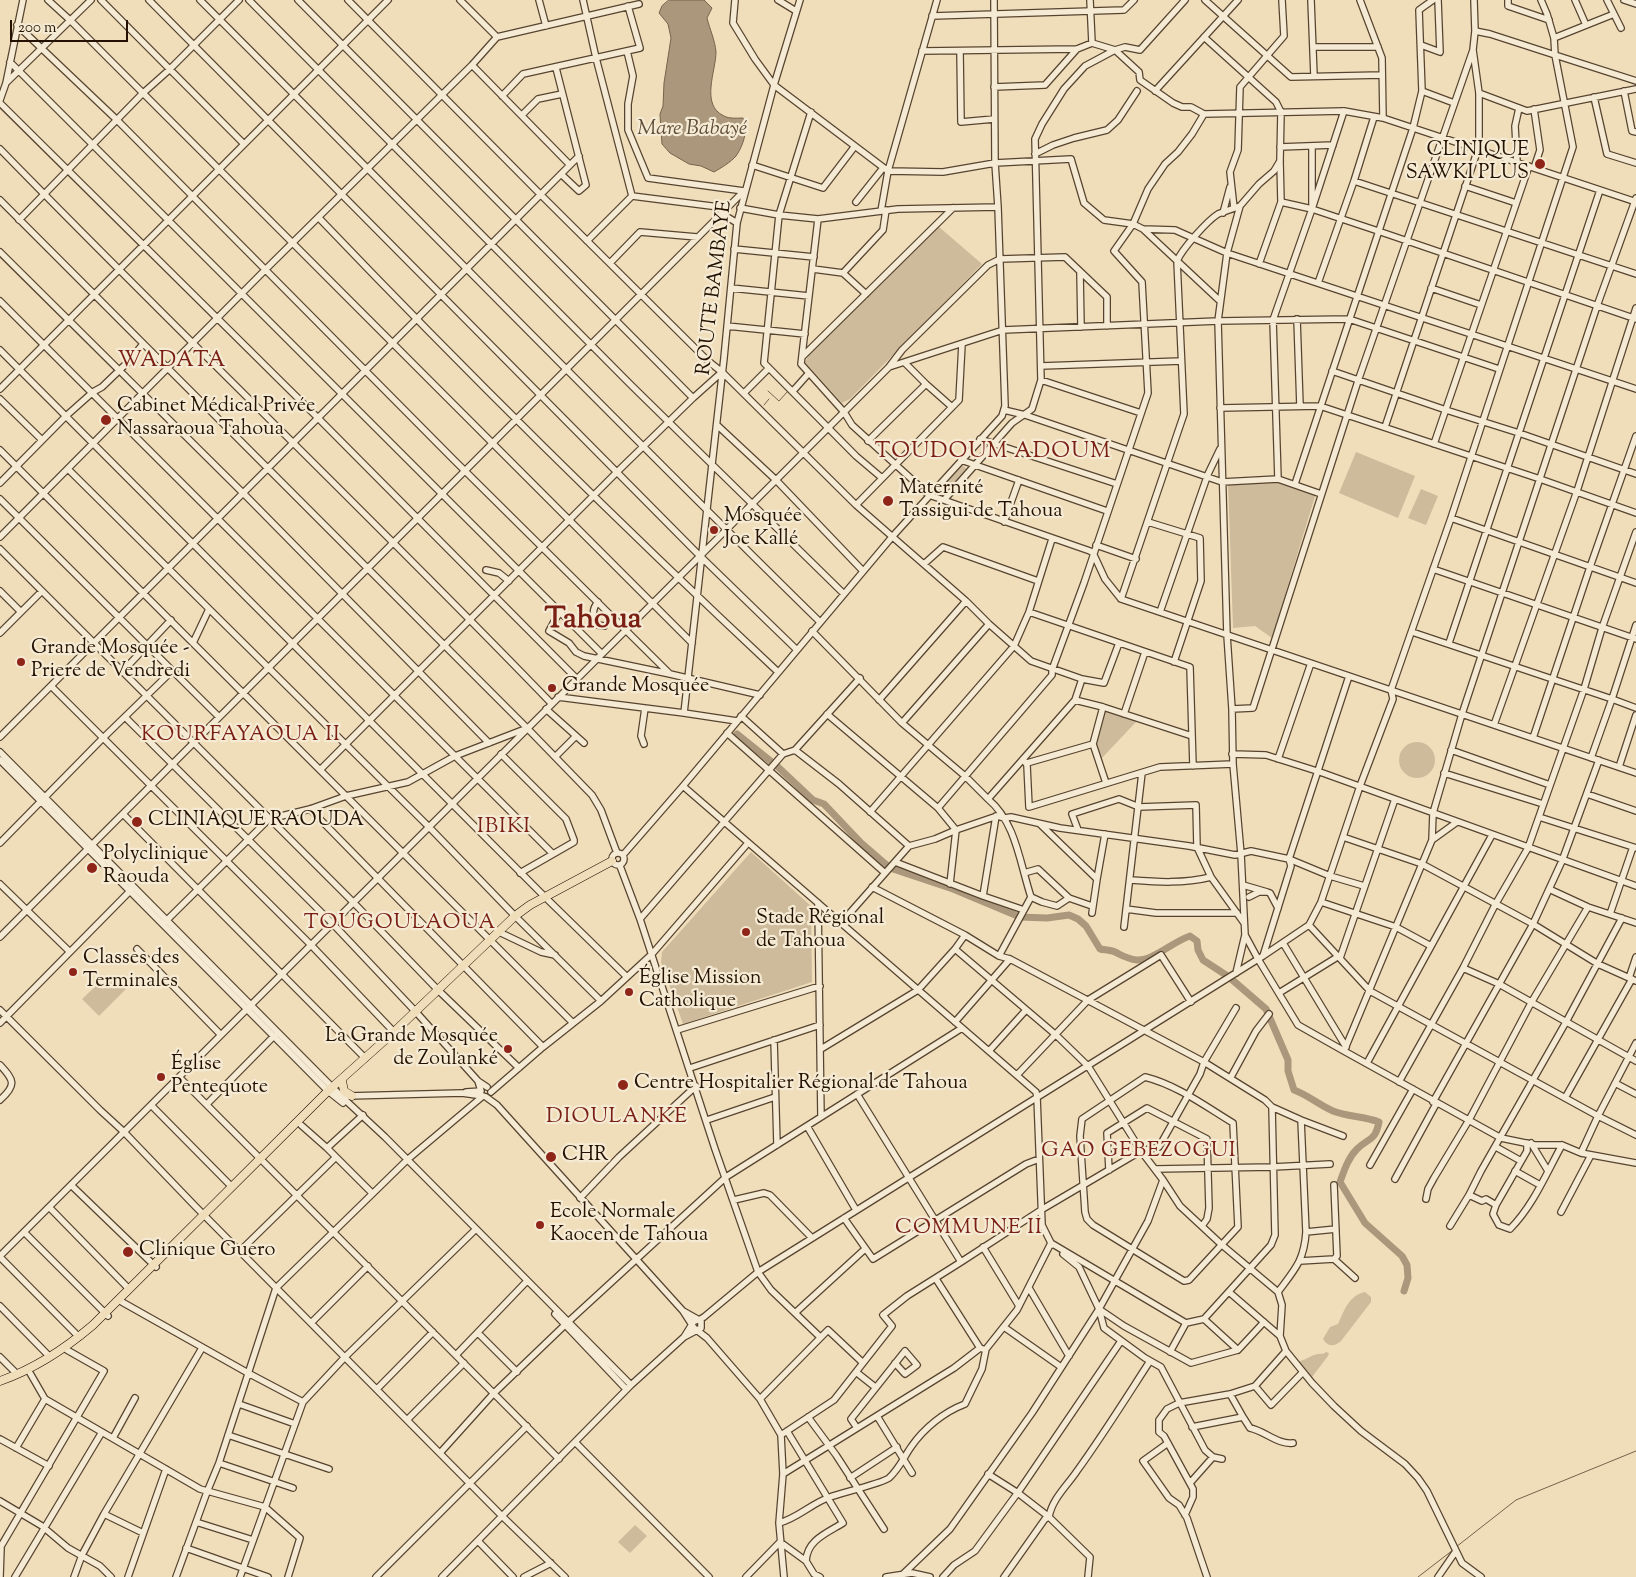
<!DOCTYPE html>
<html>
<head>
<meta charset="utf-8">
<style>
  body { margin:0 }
  #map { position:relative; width:1636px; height:1577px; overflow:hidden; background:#f0debb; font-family:"Sorts Mill Goudy",serif }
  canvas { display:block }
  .scale { position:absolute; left:10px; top:20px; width:118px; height:22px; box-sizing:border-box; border:2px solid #241101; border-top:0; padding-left:6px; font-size:15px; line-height:18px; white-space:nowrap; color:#241101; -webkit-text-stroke:4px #f5ead3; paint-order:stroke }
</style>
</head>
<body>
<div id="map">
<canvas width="1636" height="1577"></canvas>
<div class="scale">200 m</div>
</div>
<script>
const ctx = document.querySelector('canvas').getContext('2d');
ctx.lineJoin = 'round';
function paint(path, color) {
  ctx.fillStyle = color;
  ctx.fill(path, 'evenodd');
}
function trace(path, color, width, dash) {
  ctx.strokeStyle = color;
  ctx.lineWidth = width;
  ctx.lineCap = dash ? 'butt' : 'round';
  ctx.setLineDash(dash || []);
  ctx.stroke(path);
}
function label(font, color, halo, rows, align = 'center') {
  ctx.font = font + ' "Sorts Mill Goudy",serif';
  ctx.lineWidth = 4.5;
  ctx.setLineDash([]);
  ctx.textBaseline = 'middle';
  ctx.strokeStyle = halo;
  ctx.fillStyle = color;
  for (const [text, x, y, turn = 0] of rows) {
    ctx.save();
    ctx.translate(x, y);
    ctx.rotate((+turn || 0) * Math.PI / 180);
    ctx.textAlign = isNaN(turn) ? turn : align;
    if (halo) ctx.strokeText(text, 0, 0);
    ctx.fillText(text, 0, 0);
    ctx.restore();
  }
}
paint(new Path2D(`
  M938,226l44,38 -132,135 -8,4 -37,-41 4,-7z
  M1356,452l59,24 -17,42 -59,-25z
  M961,464l6,5 -21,24 -5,-4z
  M1276,479l40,14 -44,145 -17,-12 -22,2 -5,-146z
  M1421,489l17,7 -12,29 -18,-7z
  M1105,711l32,10 -36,38 -5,-17z
  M1399 760a18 18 0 1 1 36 0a18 18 0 1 1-36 0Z
  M751,852l60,54 1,76 -129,42 -22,-62 1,-10z
  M115,978l11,11 -27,27 -17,-17 16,-15 5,5z
  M1365,1292l6,5v5l-30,39c-7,6 -13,6 -18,-2l7,-12 8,-3c6,-13 11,-29 27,-32z
  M1326,1352l3,1 -1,3 -16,21h-2l-11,-14 1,-2c8,-2 15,-9 23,-7z
  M635,1525l12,11 -17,17 -12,-11z`), '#cdbb9b');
const water = new Path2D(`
  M669,0h35l8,8 -5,10c3,12 8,22 9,34 0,19 -16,53 8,64 5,3 14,2 19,2 6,11 0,28 -7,38 -5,6 -15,12 -22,16l-13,-6 -12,-2 -19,-11 -8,-9 -2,-30 3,-8 1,-23 7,-45 -3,-14 -9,-11 3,-7z`);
paint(water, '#ab987c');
trace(water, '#75624b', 1);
trace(new Path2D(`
  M768,391l11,10 9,-10
  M764,405l5,-6
  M1456,1547l60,-47 120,-49
  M1418,1577l35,-27`), '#75624b', 1);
trace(new Path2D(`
  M737,734l41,33 35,33 11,4 37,39 29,25 63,21 67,28 27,1 22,-3 9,4 8,7 14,23c5,1 11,1 15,3 8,4 12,7 22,8 16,1 35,-18 53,-24l7,5 1,9 5,10 26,17 37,32 22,51v11l6,19c14,5 25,15 39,21 15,6 30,5 46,11 -4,20 -10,15 -22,27 -9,9 -13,22 -17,33l25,41 37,33 5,9 1,13 -4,13`), '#ab987c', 7);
const minor = new Path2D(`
  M48,0l23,21 621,622
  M101,0l143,144
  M149,0l548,553 100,97
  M200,0c207,207 411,417 620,622
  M249,0l381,384 214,210
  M298,0l395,398
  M460,0l37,37
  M539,0l7,26
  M583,0l13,58 36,138 95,12
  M735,0l-2,23 22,36 19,26 114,86 55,1 52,-9 76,-4 13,44 20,17 29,4 10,5 32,1 52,23 409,136
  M778,0l18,11
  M1090,0l2,43
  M1205,0l86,77 91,-2
  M1311,0l3,76
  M1360,0l22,58 1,60
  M1508,0v6l41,14
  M1541,0l6,14 7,24 1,17 81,26
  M1575,0l11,25
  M1607,0l14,28
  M1624,0l12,4
  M932,16l192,-6 10,-10
  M17,25l100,95 337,340 216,214 90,21
  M1204,37l72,65 5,10 -1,49 1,41 31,7 66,22 258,88
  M1554,38l60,-24
  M1421,45l19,7 -2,-52
  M1313,47h65
  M627,51l6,25 -5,28v26l20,48 96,13
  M922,51l155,-2 15,-6 23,7 24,22 1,8 33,23 9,4h9l13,7 140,-3 39,7 253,84
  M960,51l1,71 33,-3
  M10,62l592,592
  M472,65l98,100
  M556,68l30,117 -7,6 -18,-17
  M6,83l85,-83
  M994,87l51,-2 32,-36
  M1155,91l83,-91
  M1422,91l32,12
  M1624,91l8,40 4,1
  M1479,93l48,18 109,-22
  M502,96l21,-22 117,-26 -12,-42
  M1594,97l13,57 29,9
  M0,100l6,-17 17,-83
  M0,103l318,315 259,261
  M811,112l-32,103 -15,148 92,93 26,22
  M522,115l16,-16 24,-5
  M1280,147l53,-2
  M0,149c182,187 371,367 551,554
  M1035,154l18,-9 21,-7 33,-8 11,-10 19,-29
  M1280,161l-6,10 -15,13 -19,22 -13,47 -9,68 9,314 5,74 1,55 8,90 4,81 13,24 40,66 46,26
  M1517,162l-2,-36 4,-18
  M752,165l71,23 32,-42
  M1534,168l6,-18 -6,-41
  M1354,181l282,93
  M1465,186l51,17
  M1636,198l-39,108 -135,408 -29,99 -1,27 -88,211 157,87 34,7h27l19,8 55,10
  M0,200l527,528 65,67 9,15 16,43
  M856,202l27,-34
  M1312,204v-58
  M740,208l39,7 39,4 80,-10 100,-2
  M1234,208l-4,-36 8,-22 2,-63 44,-51 -2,-36
  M881,211l7,-40 49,-171
  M721,213l16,10
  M1223,213l7,-26
  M319,218c149,156 302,307 459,454
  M818,219l-17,145 43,48 8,13 77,70 161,56 3,2 12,26 16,20 515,174
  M19,220l123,-126 27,-24 70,-70
  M1143,229l77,72
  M587,241l45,-45
  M734,249l80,8
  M0,252l248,246 241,245
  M610,263l30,-31 57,5
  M1259,264l22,-62
  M813,269l30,4 23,21
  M1080,272l1,55
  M843,273l40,-43 3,-20
  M1318,283l36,-102 20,-64
  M731,288l78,8
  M1431,288l50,17
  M0,301l553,553
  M1297,319l3,87
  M727,326l78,8
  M0,350l545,547 82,80
  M802,357l151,-149
  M905,363l21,21 26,23
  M1041,366l140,-5
  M889,367l13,-17 86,-85 12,-6 65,-2 42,40v29
  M1332,371l114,39 73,23 117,41
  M722,372l134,133 110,96 23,23 42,37 51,18 -7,21 -87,99c28,23 32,65 43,98l-32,59
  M1041,380l100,33
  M0,389l388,-389
  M793,391l16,-18
  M744,393l25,-25
  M0,399l42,41
  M1220,408l100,-2 220,73 96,34
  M1004,410l21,5 197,67 56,-3 43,15
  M717,425l59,55 87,91
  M1385,427l93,-278 1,-9v-47l-6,-43 2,-19 -1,-31
  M980,439l137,45
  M868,441l58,-57
  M1434,444l95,-278
  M0,450l573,573
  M961,460l146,51
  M68,469l361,358 86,89 86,85
  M1278,479l-5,-159 39,-111 32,-98
  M0,483l66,-67 27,-24 9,-5 27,-26 14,-17
  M1295,484l118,-356 9,-37 -3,-81 14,-10
  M0,499l219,218
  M944,500l68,-77 20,-14 9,-29 -6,-241 7,-15 22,-35 21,-23 30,-16 10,-3 15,3 45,-50
  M856,505l103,-105 3,-56
  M1451,518l185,65
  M1004,522l15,-42
  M1148,522l52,16 1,43 -27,81
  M0,537l265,-267 207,-205 25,-28 142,-33
  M1096,545l40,14
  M0,549l353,353 85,88 81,78
  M924,564l19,-17 95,34
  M1433,569l203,70
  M486,570l13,3 10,8
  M0,591l21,21
  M1121,599l63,-185 -7,-153c5,-12 30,-40 41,-47 7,-3 15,-5 22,-8
  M598,602c-7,8 -5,14 0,23l6,1
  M1029,612l161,55 3,99
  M1160,612l48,-138 12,-25
  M560,613l-4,5 -7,13 20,12 7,9 8,4 86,18
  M812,631l90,92 63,53 23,23
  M1412,632l200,67 24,9
  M0,633l42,-42
  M193,643l16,-34
  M1449,643l151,-453
  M122,672l49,-52
  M1082,679l22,4 15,-40
  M51,686l260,259 83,87
  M558,697l126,16 53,8
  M879,700l87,-99
  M1075,700l28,7 89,29
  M1103,707l-10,37 13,39
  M546,709l38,34
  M1232,709l21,-1 105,-327 115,-331
  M684,713l40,-355 13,-135 37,-138 26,-85
  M827,714l111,94 18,22 -6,54
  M1124,714l21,-62
  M741,716l42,38
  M125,717l207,206 84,89 62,69 9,6
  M902,723l87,-99
  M1494,725l83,-234 59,-183
  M727,733l158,140
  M0,737l579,-581
  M1533,738l57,-171 46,-131
  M644,744l-3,-8 4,-28
  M795,750l65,-72
  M1451,750l99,35
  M0,752l341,344 44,41 246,248
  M501,754l65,65 8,21v2l-54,31
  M1232,754l34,1 54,17 316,114
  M555,757l21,-21
  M1591,758l21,-59 24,-74
  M1023,759l4,6 2,42 131,-40 73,-3
  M1278,759l33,-96
  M0,760l328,331 15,12
  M1027,763l66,-19
  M1619,767l17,-52
  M320,770l298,-299 75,-73 29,-26 -14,-11 -168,-167 -192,-194
  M1444,773l99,31
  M683,786l353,306 1,5 5,128 9,18 135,80 18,-4 67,-74 4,-10 -3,-128 -7,-7 -61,-38 -194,-103 -11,-3 -34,-21 -93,-48
  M1587,794l49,17
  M938,808l114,-133v-5l32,-87 64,-190 -6,-111 -28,-31 19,-27 15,-35 17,-25 13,-12 14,-18 12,-20
  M310,809l233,238
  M870,812l144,-166 15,-34 23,-73
  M123,814l242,244
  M996,816l-13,80 41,14
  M1539,817l97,31
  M1040,824l57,55 -5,34
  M1078,830l-6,-16 47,-15 20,8 57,-2 1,42 14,30 33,46
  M1343,837l79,27 111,60 65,40 38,17
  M1432,840l25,-18
  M0,843l102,-104 70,-68
  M612 859a6 6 0 1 1 12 0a6 6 0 1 1-12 0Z
  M623,855l60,-69 209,-249 110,-121 3,-10 -7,-199 -3,-44 -1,-163
  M895,862l88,34
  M620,866l20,53 75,230 43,123 13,18 49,47
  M1024,873l14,-4 31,29 23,8
  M1097,879l8,-45
  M1130,880c27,2 53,4 81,-3
  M0,884l70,68
  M1243,885l24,7h-8l-10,5
  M1549,889l39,18 48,16
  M1267,892l3,1 8,15
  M1031,897l11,5 15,4 12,-8
  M1321,902l75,25 35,19
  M818,903l3,214
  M1126,909l30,4h81
  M1610,914l23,-67
  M640,919l143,-165 12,-4 44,34 70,62 26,-7 21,-9 41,-14 8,2 6,-1 49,11 129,18 46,9 16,-4 38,8 41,17 34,10
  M164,923l105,-104 41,-10 36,-13 62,-14 47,-26 70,-27
  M841,923l68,-77
  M1309,925l61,66 228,125 38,19
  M1124,927l18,-154
  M499,932l42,20 14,3
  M0,937l744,-746
  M1283,943l63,104
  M137,949l84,86
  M955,949l101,86 32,31 53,85 22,29 17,26 42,39 56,47 4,13 -2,31 6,15 26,32 22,23 27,25 44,33 13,14 9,13 35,72 19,14
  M1263,956l28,-90 -2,-7 60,-183
  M1340,958l55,-159
  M1463,968l36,16 137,77
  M1236,973l9,-38
  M1629,978l7,-21
  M1279,993l60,-37
  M0,1010l100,100 24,22 71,74 307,310 63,61
  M955,1022l55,-63
  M0,1023l132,-134
  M677,1030l143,-44
  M774,1040l3,105
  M821,1049l97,-59 37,-41 10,-14
  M989,1051l37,-41
  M1367,1063l125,-228
  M0,1065c14,15 17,20 0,35
  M690,1068l130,-43
  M1017,1075l71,-75 73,-45 30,47
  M179,1077l380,382
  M1145,1077c32,8 60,29 88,46l5,104 -49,53 -5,1 -91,-56 -6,-6 -2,-7 -5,-76 2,-17z
  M1231,1077l25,-46 13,-17
  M1399,1082l64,-114 32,-63 33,-57 56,-159 18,-61 34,-96
  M1615,1083l21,11
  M466,1092l15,-1 -3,-10
  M491,1092l52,-45 58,-46 51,-47 96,-111
  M857,1094l104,168
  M348,1096l114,-3 21,3
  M486,1097l11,8 186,206 11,17 13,10 53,61 21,36 2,39 -4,49 5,54
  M1565,1098l67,-119
  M1433,1102l100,-178 29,-63 37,-101
  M207,1104l67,-68
  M151,1105l80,81
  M1272,1107l29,13 42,16
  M363,1115l-36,33 45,45
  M707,1120l68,-23
  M301,1125l26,23
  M807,1126l49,84
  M1527,1143v8l-31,54 -3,9 6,11 11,4c23,-23 36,-55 52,-84
  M1531,1143l17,28
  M1496,1147l25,14
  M1581,1153l17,-37 38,-73
  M1370,1165l43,-76
  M1155,1169l118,-2 57,-3
  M1109,1170l-2,-37 40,-25 60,31 2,69 -2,11 -5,7
  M1515,1171l25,14
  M1395,1179l41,-75
  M71,1185l85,82
  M1334,1185l3,71 -3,3
  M580,1198l39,-41 77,-71
  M1426,1199l2,-10 6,-11 35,-58 62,-117 57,-96
  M734,1200l30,-7 6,2 42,43
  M1496,1205l-10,-6 -4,2 -13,-6 12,-24 85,-149 56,-104
  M49,1207l80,82
  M1561,1212l30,-57
  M844,1218l29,41 153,-95 13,-5
  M1450,1226l19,-31
  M24,1232l84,84
  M1306,1232l30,-3
  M983,1247l36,59
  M240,1251l96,-94
  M1063,1254l16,13 20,42 25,17 67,37 47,-13 26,-28
  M0,1256l889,-889 114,-37 215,-9 131,-2 150,50
  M0,1257l79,80
  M1300,1261l34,-2 21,19
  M936,1279l44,69 3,1
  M1029,1288l40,68
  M1229,1292l51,44
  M1278,1292c17,-23 26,-31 28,-60l-5,-112
  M122,1302l126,71 55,29
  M0,1306l50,51
  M1099,1309l5,19 41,30 16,9 44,83 8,7 9,2
  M683,1311l16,9 5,-3 54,-45 505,-316 46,-31 12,-23 39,-116 33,-87 -2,-9 60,-172 122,-371 -18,-92 -65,-21 -15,-3
  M795,1313l70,-64
  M555,1314l71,75
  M1204,1319l34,31
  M311,1323l57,-57
  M1004,1327l57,40
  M478,1333l39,39
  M1170,1352l16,-29
  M456,1355l71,-74
  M0,1357l17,17
  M856,1372l19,15
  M30,1373l15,26 155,90 65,18 35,31 -12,39
  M1255,1386l31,-35
  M377,1389l56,-57
  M760,1399l68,-69 34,32
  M239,1404l56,20
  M877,1416l35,57
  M808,1417l28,38 48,74
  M1243,1417l7,11c15,3 28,17 43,15
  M407,1420l57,-57
  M1192,1427l51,-10 -13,-23
  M857,1428l-6,-9 54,-68 12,14 -12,9 -10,-11
  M787,1431l56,92c-16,10 -36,17 -37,38
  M228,1435l101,34
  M781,1435l53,-35 58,-74 -9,-11 24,-19 54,-34 80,-52 100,-59 18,-4 41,-73 4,-12 32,-54
  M113,1438l22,-40
  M0,1439l49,27
  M575,1442l134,135
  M1168,1443l-25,18 26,37 10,7 8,13 20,59
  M16,1448l29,-49
  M440,1453l54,-60 74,-71 158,-145 236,-149
  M219,1463l74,25
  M783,1474l171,-106 26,-20
  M988,1474l30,19 31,24 -4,2 -41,58
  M850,1478l47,-31
  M1190,1483l23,-26
  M0,1501l42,25 26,22 32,18 11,11
  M104,1514l39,19
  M1185,1515l8,-18v-8l-29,-53 -5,-4v-12l8,-11 12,-6 51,-9 25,-8 16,19 32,-33
  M196,1522l57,18
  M779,1523c19,-5 33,-20 51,-26 11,-4 53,-14 59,-19 10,-9 15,-21 22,-31 13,-19 33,-35 54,-43l17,-35 4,-20 31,-39 34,-67 1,2
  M478,1541l35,36
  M0,1548l104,-177 -37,-21
  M186,1548l82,29
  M0,1577l1,-29
  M15,1577l87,-145
  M74,1577l8,-22 22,-41 98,-166
  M128,1577l38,-108
  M176,1577l31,-85 12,-29 57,-175 131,-128 76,-64
  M240,1577l63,-175 42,-45 131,-128
  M376,1577l151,-151
  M442,1577l189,-192 53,-48 17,-9v-7l-3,-1 -4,1 -10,16
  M524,1577l27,-14
  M746,1577l34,-35 26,19 8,13 6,3
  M886,1577l26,-4 18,4
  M900,1577l50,-48 82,-116 67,-104 49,-88 15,-41
  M943,1577l11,-12 21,-14 44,-60 102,-150
  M1088,1577l2,-20 -41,-40c3,-18 18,-31 28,-46 26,-36 49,-73 73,-110
  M1438,1577l18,-26`);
const major = new Path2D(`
  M342,1081l2,10 8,5
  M0,1381c34,-12 66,-33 93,-56l235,-234 66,-59 121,-116 15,-11 82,-44`);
trace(minor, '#574430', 8);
trace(major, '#241101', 9);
trace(minor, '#f5ead3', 5.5);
trace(major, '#f0debb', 8);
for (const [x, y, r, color] of [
  [1540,164,6,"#8f2418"],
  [106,420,6,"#8f2418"],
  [888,501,6,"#8f2418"],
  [714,530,5,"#8f2418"],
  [21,662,5,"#8f2418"],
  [552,688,5,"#8f2418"],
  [137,822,6,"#8f2418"],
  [92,868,6,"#8f2418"],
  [746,932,5,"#8f2418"],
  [73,972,5,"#8f2418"],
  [629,992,5,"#8f2418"],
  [508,1049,5,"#8f2418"],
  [161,1077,5,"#8f2418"],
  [623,1085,6,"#8f2418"],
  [551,1157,6,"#8f2418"],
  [540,1225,5,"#8f2418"],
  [128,1252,6,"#8f2418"]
]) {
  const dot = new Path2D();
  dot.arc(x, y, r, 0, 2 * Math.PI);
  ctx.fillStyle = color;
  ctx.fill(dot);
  trace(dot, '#f5ead3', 2);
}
label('20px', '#241101', '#f5ead3', [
  ["CLINIQUE",1529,152,"right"],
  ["SAWKI PLUS",1529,175,"right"],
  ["Cabinet Médical Privée",117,408],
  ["Nassaraoua Tahoua",117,431],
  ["Maternité",899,490],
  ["Tassigui de Tahoua",899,513],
  ["Mosquée",724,518],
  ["Joe Kallé",724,541],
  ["Grande Mosquée -",31,650],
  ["Priere de Vendredi",31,673],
  ["Grande Mosquée",562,688],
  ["CLINIAQUE RAOUDA",148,822],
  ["Polyclinique",103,856],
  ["Raouda",103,879],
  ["Stade Régional",756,920],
  ["de Tahoua",756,943],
  ["Classes des",83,960],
  ["Terminales",83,983],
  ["Église Mission",639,980],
  ["Catholique",639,1003],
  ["La Grande Mosquée",498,1038,"right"],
  ["de Zoulanké",498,1061,"right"],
  ["Église",171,1066],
  ["Pentequote",171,1089],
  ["Centre Hospitalier Régional de Tahoua",634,1085],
  ["CHR",562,1157],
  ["Ecole Normale",550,1214],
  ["Kaocen de Tahoua",550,1237],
  ["Clinique Guero",139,1252]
], 'left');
label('20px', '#241101', '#f5ead3', [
  ["ROUTE BAMBAYE",716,288,-83]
]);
label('italic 21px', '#614e38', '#f5ead3', [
  ["Mare Babayé",692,130]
]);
ctx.letterSpacing = '1px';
label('21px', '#7a1f14', '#f5ead3', [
  ["KOURFAYAOUA II",241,736],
  ["IBIKI",504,828],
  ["TOUGOULAOUA",400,924],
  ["DIOULANKE",617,1118],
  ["GAO GEBEZOGUI",1139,1152],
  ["COMMUNE II",969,1229]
]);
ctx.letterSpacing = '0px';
ctx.letterSpacing = '1px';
label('22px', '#7a1f14', '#f5ead3', [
  ["WADATA",172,362],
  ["TOUDOUM ADOUM",993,453]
]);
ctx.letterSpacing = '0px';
label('bold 30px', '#7a1f14', '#f5ead3', [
  ["Tahoua",593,622]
]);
</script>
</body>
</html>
